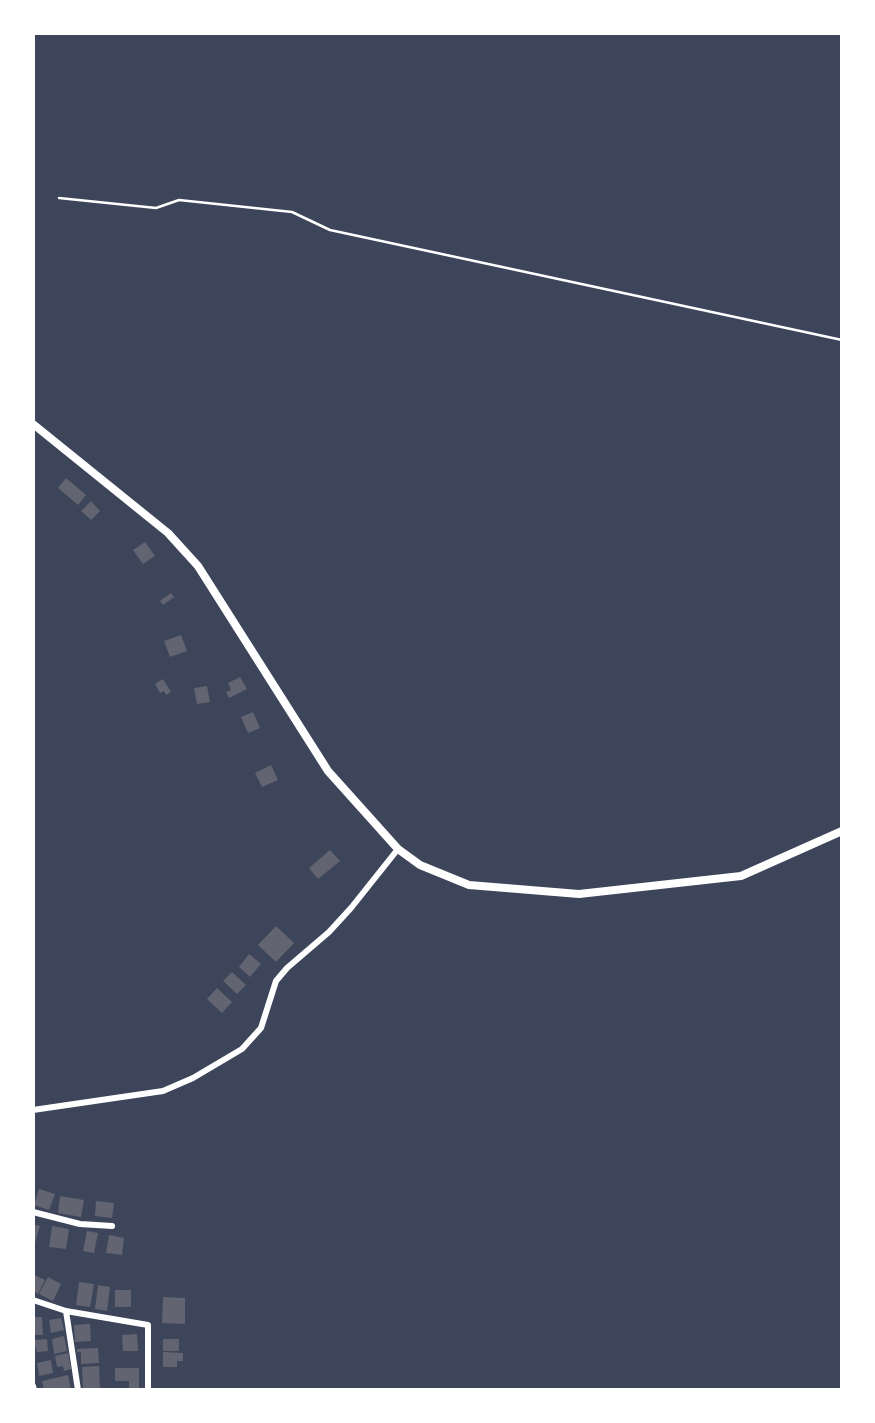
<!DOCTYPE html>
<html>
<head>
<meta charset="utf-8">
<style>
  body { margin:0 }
  #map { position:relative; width:875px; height:1423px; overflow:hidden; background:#2d3142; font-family:"Archivo Narrow",sans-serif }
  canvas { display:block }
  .frame { position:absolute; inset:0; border:35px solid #fff; pointer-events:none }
</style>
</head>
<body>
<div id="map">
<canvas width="875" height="1423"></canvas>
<div class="frame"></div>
</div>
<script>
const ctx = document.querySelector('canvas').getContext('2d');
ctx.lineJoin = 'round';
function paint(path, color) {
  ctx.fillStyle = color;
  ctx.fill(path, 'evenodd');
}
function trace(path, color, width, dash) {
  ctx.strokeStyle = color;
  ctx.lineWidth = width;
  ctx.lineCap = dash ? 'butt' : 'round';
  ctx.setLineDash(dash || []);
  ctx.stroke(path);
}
paint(new Path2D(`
  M33,33h809v1357h-809z`), '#3c4559');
paint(new Path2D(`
  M66,478l20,17 -8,10 -20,-17z
  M91,501l9,10 -9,9 -10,-9z
  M145,542l10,14 -12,8 -10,-14z
  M171,593l3,4 -11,8 -3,-4z
  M181,635l6,16 -17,6 -6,-16z
  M240,677l7,12 -18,9 -3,-6 5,-2 -3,-7z
  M163,679l8,13 -5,3 -2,-4 -4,2 -5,-9z
  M207,686l3,16 -13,2 -3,-16z
  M253,712l7,16 -12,5 -7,-16z
  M271,765l7,15 -16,7 -7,-14z
  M330,850l10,11 -22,18 -9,-11z
  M276,926l18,17 -18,19 -18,-17z
  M249,954l12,10 -11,13 -11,-10z
  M232,972l14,13 -9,9 -14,-13z
  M217,988l15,14 -10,11 -15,-14z
  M39,1189l16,5 -6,16 -15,-5z
  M60,1196l24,4 -3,17 -23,-4z
  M96,1201l18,2 -2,15 -17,-2z
  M33,1224l7,2 -6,20h-1z
  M52,1226l17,3 -3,20 -17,-2z
  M87,1231l11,2 -4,20 -11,-2z
  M109,1235l15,3 -2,17 -16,-2z
  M33,1274l12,6 -7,14 -5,-3z
  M48,1277l13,7 -8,17 -14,-7z
  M79,1282l15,2 -4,23 -14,-2z
  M98,1285l12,2 -3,24 -12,-2z
  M115,1290h16v17h-16z
  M163,1297l22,1v26l-23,-1z
  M33,1317h9l1,18h-10z
  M61,1318l3,12 -13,3 -2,-13z
  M90,1324l1,17 -16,1 -1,-17z
  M137,1334l1,17h-15l-1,-16z
  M64,1336l3,15 -13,3 -2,-15z
  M47,1339l1,12 -11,1 -4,-12z
  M163,1339h16v12h-16z
  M98,1348l1,15 -18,1v-12h-4v-3z
  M163,1352l20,1v8h-6v6h-14z
  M68,1353l3,16 -7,2 -1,-5 -6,1 -2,-11z
  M51,1360l2,13 -14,3 -2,-13z
  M99,1366l1,23 -17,1 -1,-23z
  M115,1368h24v21h-10v-8h-14z
  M68,1375l3,15h-27l-2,-9z`), '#626471');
trace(new Path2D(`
  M59,198l97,10 23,-8 113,12 38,18 512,110`), '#fff', 2.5);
trace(new Path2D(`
  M33,1110l130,-19 30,-13 49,-29 19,-21 15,-47 11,-13 42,-36 22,-24 47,-59
  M33,1212l47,12 32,2
  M33,1300l33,11 82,14v65
  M66,1311l12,79
  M33,1386l1,4`), '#fff', 6);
trace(new Path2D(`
  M33,424l135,109 30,33 130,205 70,78 22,16 49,20 110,9 162,-18 101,-45`), '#fff', 8);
</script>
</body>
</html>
